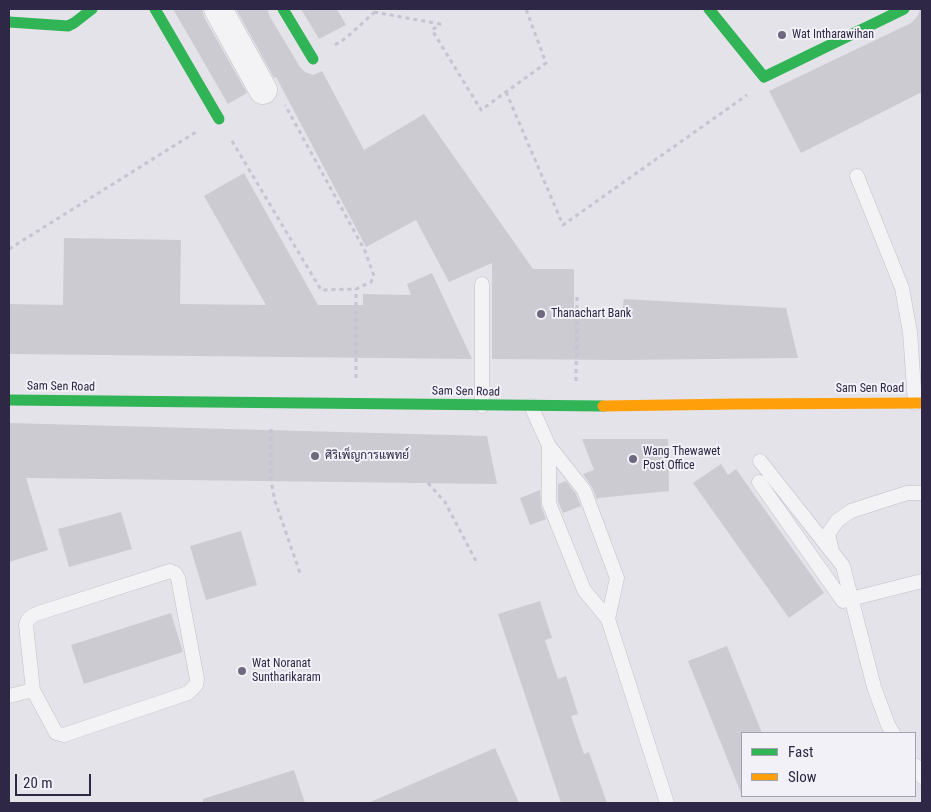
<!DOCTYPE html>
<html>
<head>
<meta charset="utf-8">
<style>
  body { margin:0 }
  #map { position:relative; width:931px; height:812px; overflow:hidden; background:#e4e3e9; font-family:"Roboto Condensed",sans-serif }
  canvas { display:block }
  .frame { position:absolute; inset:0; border:10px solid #2e2745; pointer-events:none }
  .legend { position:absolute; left:741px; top:732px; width:175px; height:65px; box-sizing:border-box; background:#f2f1f8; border:1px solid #a4a0b0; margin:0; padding:6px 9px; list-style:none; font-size:15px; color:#2e2745 }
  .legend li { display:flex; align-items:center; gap:10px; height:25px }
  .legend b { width:25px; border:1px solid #a4a0b0 }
  .scale { position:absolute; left:15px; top:774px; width:76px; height:22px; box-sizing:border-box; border:2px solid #2e2745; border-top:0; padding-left:6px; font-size:15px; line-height:18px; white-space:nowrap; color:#2e2745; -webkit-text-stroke:4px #f2f1f8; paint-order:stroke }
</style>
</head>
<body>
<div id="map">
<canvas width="931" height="812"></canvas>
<div class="frame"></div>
<ul class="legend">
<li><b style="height:6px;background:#30b455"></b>Fast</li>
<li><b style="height:6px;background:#ff9f0a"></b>Slow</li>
</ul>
<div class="scale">20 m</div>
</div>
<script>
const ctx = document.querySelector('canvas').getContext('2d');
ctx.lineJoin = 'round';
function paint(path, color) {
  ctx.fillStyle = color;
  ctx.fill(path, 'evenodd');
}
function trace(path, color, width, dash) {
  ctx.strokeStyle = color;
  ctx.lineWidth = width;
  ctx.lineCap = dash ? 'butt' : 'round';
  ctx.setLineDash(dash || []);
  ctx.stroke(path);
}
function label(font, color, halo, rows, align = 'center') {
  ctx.font = font + ' "Roboto Condensed",Sarabun,sans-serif';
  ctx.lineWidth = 4;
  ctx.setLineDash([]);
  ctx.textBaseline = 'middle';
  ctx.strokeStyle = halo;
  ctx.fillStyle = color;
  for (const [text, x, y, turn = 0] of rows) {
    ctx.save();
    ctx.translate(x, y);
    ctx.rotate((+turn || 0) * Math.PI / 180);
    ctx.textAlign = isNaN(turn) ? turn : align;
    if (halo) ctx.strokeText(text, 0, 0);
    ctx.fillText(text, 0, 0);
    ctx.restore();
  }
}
paint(new Path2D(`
  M173,9h29l2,8 43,76 -19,11z
  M236,9h31l3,8 30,50 5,5 8,3 9,-4 42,79 60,-36 109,155h41v49h47l3,-19 162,9 12,50 -177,2 -129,-1v-96l-43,19 -33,-62 -50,27 -90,-170 -2,1z
  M301,9h36l9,16 -27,14z
  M922,9v83l-121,61 -32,-62 142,-68 6,-6 3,-7z
  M244,173l74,132h45v-11l48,1 -4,-11 25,-11 40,86 -463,-5v-50l54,1 1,-67 117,2 -1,64 86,1 -62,-109z
  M9,423l478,13 10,48 -471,-6 22,72 -39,12z
  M582,439h86l1,52 -71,7 -1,2 -5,-13 -9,-13 11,-4z
  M721,464l7,11 8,-6 88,124 -35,25 -96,-135z
  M566,481l10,13 5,12 -18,7 -5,-12v-17z
  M540,490l1,16 5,13 -16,6 -10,-27z
  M121,512l11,37 -63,18 -11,-38z
  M241,531l16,54 -51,15 -16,-54z
  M540,601l12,37 -7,2 13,39 8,-3 12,38 -7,2 13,38 5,-2 18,51h-46l-63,-189z
  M171,613l12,39 -99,32 -13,-39z
  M727,646l35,87h-20v59l-1,1 -53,-132z
  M495,748l24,55h-151z
  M294,770l11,33h-102v-4z`), '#cccbd1');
const lane = new Path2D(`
  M857,176l45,112 8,44 5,71
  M482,406v-122
  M531,406l18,40 35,44 33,88 -9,41
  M549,446v57l35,87 24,29 59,184
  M760,461l83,105 31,121 14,38 5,8
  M759,482l84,119 79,-20
  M832,551l-4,-17 9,-13 14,-10 56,-18h15
  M170,571l5,2 3,5 19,101 -1,6 -8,8 -124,42 -8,-2 -23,-43 -7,-65c1,-7 7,-10 13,-12z
  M9,696l24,-6
  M915,765l7,12`);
const street = new Path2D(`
  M218,9l45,81`);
trace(lane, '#c1c0c7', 15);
trace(street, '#c1c0c7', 29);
trace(new Path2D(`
  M374,12l66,12 -8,6 49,80 65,-47 -20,-54
  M335,45l11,-7 32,-29
  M506,92l57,133 184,-130
  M232,141l89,149 35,-1 15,-7 3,-6 -9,-25 -80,-146
  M9,249l187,-117
  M356,378v-89
  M576,381l1,-88
  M271,429v52l4,20 25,72
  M428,483l17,19 32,61`), '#c6c4cc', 3, [4, 4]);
trace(lane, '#f3f3f5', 14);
trace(street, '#f3f3f5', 28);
trace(new Path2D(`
  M155,9l64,110
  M283,9l30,50
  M709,9l55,68 140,-68
  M9,22l59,4 6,-3 18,-14
  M9,400l594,6`), '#30b455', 11);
trace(new Path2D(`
  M603,406l132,-2 187,-1`), '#ff9f0a', 11);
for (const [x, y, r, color] of [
  [782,35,5,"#6e697e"],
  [541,314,5,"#6e697e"],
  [315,456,5,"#6e697e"],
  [633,459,5,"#6e697e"],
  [242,671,5,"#6e697e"]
]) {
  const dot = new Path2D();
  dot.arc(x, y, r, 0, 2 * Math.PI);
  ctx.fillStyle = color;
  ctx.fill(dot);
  trace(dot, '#f2f1f8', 2);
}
label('12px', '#2e2745', '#f2f1f8', [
  ["Wat Intharawihan",792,35],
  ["Thanachart Bank",551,314],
  ["Wang Thewawet",643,452],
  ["Post Office",643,466],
  ["ศิริเพ็ญการแพทย์",325,456],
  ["Wat Noranat",252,664],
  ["Suntharikaram",252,678]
], 'left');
label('12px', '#2e2745', '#f2f1f8', [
  ["Sam Sen Road",61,387,1],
  ["Sam Sen Road",870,389],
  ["Sam Sen Road",466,392,1]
]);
</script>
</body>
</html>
